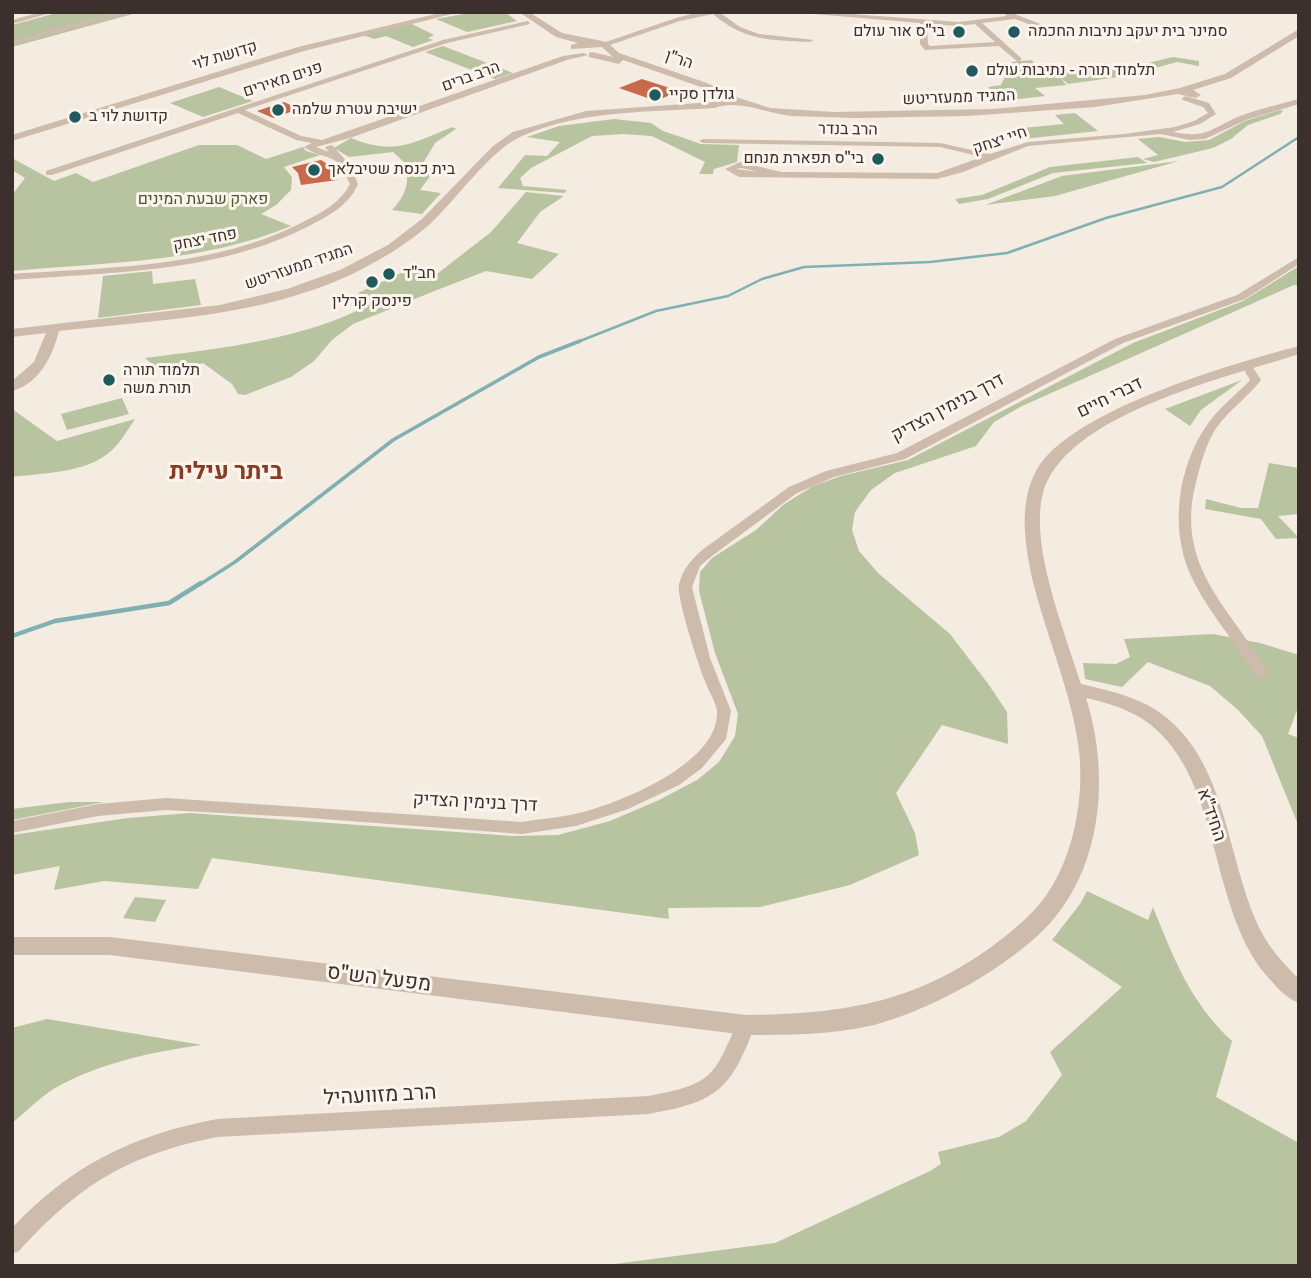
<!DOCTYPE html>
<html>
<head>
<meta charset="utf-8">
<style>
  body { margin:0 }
  #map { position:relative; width:1311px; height:1278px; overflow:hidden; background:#f4ebe1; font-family:Signika,sans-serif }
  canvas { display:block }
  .frame { position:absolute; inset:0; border:14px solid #3b302b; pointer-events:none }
</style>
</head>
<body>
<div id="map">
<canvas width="1311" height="1278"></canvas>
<div class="frame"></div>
</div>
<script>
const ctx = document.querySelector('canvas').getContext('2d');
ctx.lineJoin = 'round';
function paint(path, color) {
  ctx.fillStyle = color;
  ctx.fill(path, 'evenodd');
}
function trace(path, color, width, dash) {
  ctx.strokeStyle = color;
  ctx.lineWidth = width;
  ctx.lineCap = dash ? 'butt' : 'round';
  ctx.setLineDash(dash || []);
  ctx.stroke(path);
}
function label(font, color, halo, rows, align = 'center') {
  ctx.font = font + ' Signika,Heebo,sans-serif';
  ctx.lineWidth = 6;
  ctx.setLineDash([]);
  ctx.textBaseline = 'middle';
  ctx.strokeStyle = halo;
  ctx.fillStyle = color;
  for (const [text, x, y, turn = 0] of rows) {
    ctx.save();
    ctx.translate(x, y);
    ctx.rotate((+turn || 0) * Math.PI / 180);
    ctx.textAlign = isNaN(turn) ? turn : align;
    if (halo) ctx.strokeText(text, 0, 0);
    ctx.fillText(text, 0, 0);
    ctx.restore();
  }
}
paint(new Path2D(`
  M60,12h80l-128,35v-22z
  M475,12l31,1 11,8 -50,11 -31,-13z
  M410,23l24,12 -6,3 5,2 -20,7 -27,-11 -12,3 -11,-4z
  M443,46l70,27 -18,6 -70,-27z
  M1173,57l26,4v5l-22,-4 -51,14 -58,8 -7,-6 5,7 -31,3 10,8 -35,4 -9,-10 -9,1 -4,-4 13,-2 11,-23 19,-2 20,18 -5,-7 102,-8z
  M219,87l34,14 -50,16 -33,-14z
  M1280,110l3,1 -3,3 -32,11 -17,14 -18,9 -59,14 -11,-3 15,-4 -20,-16 21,-2 26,5 24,-2 36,-19z
  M1075,113l23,18 -75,8 -12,-10 53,-5 -9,-9z
  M614,119l37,4 12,8 38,13 38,1 -2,17 -23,7 -1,5h-14l6,-12 -53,-26 -29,-2 -31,2 -61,32 -11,10 3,8 44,4 -3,3 -66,-5 27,-33 22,1 13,-14 -33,-5 32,-11z
  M453,127l3,2 -21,14 -13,22 14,3 -16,22 21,3 -19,21 -30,-4c14,-15 18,-27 13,-47l-12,-11 -44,5 -15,-9 17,-10c45,18 60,5 102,-11z
  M199,145h38l29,14 37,-12 3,4 14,4 -36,12 8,10 -1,13 -15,15 -15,9 30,12c-89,37 -184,36 -279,45v-76l13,-17 -13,-8v-12l42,23 22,-8 17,9z
  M1138,157l9,6 -94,10 -65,26 -29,5 -4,-5 27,-4 68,-28z
  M1179,161l-124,35 -70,9 77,-29z
  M526,192l38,4 -24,16 -23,31 42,11 -27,25 -46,-8 -49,19 -84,34 -21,16 -18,21 -23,16 -46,18 -7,-1 -6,-10 -29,-21 -40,10 -18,-15c76,-10 161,-18 229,-56l-16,-9 54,-25 25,6 54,-42z
  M1299,266v20l-5,-1 -272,121 -28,16 -18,24 -81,27 -24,17 -16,22 -3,18 7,21 19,22 72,61 39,51 18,27 1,32 -66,-19 -46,68 19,40 4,22 -69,30 -90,22 -92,1 1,11 -457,-61 -14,31 -94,-8 -50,9 6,-24 -48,9v-40l116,-17 62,-5 323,23 45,-1 52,-14 49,-21 38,-20 22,-18 16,-26 3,-22 -23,-61 -16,-62 1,-19 12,-14 44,-28 27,-25 30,-19 28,-10 67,-16 225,-117 110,-42z
  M152,271l1,13 42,-5 6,26 -103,13 5,-42z
  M1242,380l-41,30 -11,16 -25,-17z
  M122,398l7,16 -62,16 -6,-16z
  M12,409l45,32 78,-22c-7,10 -14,23 -23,31 -23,23 -69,23 -100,27z
  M1269,463l30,5v46l-21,2 21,22 -23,1 -15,-20 -56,-10 1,-10 35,9h17z
  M1213,634l47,9 39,12v50l-11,29 11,4v89l-37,-91 -25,-27 -27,-23 -62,-24 -26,25 -37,-8 -2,-16 33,1 14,-7 -6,-18z
  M69,802h35l-92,18v-11z
  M1087,891l61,29 5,-13c21,52 37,95 79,134l-16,56 83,46 -2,123h-698l176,-23 155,-72 11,-7 -3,-12 61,-15 27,-16 36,-46 -12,-23 72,-65 -70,-47 28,-36z
  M135,897l31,3 -11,22 -32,-4z
  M47,1019l155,26c-51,7 -102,18 -147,43 -15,9 -29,24 -43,35v-95z`), '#b8c4a0');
trace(new Path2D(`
  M575,343l81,-32 72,-15 34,-17 42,-12 126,-5 77,-9 99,-35 116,-31 77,-50`), '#7fb0b2', 2.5);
trace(new Path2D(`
  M199,585l36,-23 158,-122 146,-83 41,-16`), '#7fb0b2', 3.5);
trace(new Path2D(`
  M12,636l43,-15 114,-18 32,-20`), '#7fb0b2', 4.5);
paint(new Path2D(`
  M642,79l37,12 -23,10 -37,-13z
  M284,102l15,7 -26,9 -16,-7z
  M321,160l11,7 5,13 -36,5 -3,-12 -6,-6z`), '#c8694b');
paint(new Path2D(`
  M42,12h12l-42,12v-4z
  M119,12h13l-120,33v-4l65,-19z
  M700,12h19l21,15 19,7 55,6 -4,2c-39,-2 -66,-1 -97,-28l-33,7 -73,25 -7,-2 76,-26z
  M790,12h34l135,10 48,-6 -2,-2 4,-2 34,13 25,6 3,3 -3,3h-4v-3l-25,-6 -24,-9 -33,4 39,35v4h-3l-19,-16 -74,4 -5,-6v-21zM927,24l32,2 16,-2 20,18 -65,4 -2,-2z
  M528,21l2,3 -83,19 -202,67 56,26 21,4 241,-84 21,-3 4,2 -21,5 -217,78 -34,9 13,5 -4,-5 7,-2 18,20 8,19c-9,21 -28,31 -47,41 -92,48 -198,47 -299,55v-6c99,-7 203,-6 293,-53 18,-9 36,-19 45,-37 -15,-36 -20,-20 -46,-37l8,-4 -16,-3 -58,-27 -186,62h-6v-4l397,-131z
  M1186,96l23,7 7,11 -16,10 -27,8c35,7 38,-4 67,-16 19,-7 40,-12 59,-17v5l-53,16 -41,19 -15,1 -29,-6 -133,12 -65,26 -26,7 -198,-2 -14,-8 15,-7 41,10 156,1 45,-16 -42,-10 -237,-4 -4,-2 4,-2 237,4 50,11 38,-12 96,-8 51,-7 19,-6 14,-8 -5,-6 -20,-7 -1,-2zM741,168l18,4 -23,-3z
  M1299,257v7l-54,35 -122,44 -218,116 -71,18 -37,16 -85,63 -12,10 -8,21 18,71 21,53 -5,28 -24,29 -23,17 -51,24 -52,17 -54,8 -226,-17 -130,-7 -68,6 -86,17v-12l86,-17 68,-6 356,24c17,-3 35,-4 53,-8 41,-9 145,-50 142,-103 -1,-9 -9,-21 -12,-30 -6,-15 -29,-84 -26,-97 4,-15 12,-24 23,-34l87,-63 37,-16 71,-18 218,-114 122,-44z
  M1248,365l4,1 9,14c-13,17 -31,29 -44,47 -11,16 -16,36 -21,55 -22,86 35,125 73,192l-7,5 -5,-1c-19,-33 -45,-61 -62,-94 -27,-49 -19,-117 14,-162 12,-16 28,-28 41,-42l-7,-12z
  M746,1017l7,2 2,6c-24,65 -38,77 -107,89l-431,23c-89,18 -137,47 -198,114l-7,3v-26c59,-63 121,-93 205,-109l431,-23c66,-12 65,-19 91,-77z`), '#cdbbac');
paint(new Path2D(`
  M444,12h16l-156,39 -292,90v-6l286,-88z
  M519,12h10l33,21 45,9 12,11 88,30 32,15 31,10 64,4 159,-3 152,-14 35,-7 45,-14 74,-45v7l-68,42 -38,12 8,5 -5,3 -18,-4 -83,13 -128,9 -111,2 -65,-2c-26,-3 -52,-17 -76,-8 -64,4 -134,2 -193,28 -32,14 -65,63 -92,88 -24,21 -51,37 -80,51 -90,42 -194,45 -291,56 -7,26 -19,52 -47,60v-10l22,-19 12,-29 -34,4v-8l208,-24 67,-16 53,-19 48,-25 34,-26 71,-73 20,-14 73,-21 127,-9 10,-4 -22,-11 -78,-27 -4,4 -30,-7v-4l3,-1 21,5 -11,-10 -31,2v-4l7,-2 -22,-6z
  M1299,346v8c-70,23 -240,61 -257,143 -11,53 23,135 39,187 26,6 53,12 75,26 74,49 69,152 106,223 9,17 23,32 37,46v24c-14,-5 -23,-17 -33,-28 -60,-71 -43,-205 -125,-257 -17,-10 -36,-16 -55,-20 23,72 18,163 -34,223 -22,25 -52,45 -80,62 -31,17 -64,33 -98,42 -42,10 -85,10 -128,10l-636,-80h-98v-18h98l636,78c101,-1 175,-13 257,-77 18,-14 36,-30 48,-50 26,-42 35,-103 26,-151 -9,-53 -31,-103 -44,-155 -8,-36 -15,-77 3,-111 32,-60 198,-108 263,-125z`), '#cdbbac');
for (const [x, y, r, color] of [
  [959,32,7,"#1f5a5e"],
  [1014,32,7,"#1f5a5e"],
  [972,71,7,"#1f5a5e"],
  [655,95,7,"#1f5a5e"],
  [278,110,7,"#1f5a5e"],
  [75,117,7,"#1f5a5e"],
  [878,159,7,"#1f5a5e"],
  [314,170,7,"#1f5a5e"],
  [389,274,7,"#1f5a5e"],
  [372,282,7,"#1f5a5e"],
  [109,380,7,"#1f5a5e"]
]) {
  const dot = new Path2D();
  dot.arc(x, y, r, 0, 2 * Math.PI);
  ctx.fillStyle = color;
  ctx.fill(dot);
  trace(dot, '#fbf5ee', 2.5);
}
label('16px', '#3b302b', '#fbf5ee', [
  ["בי\"ס אור עולם",945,32,"right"],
  ["סמינר בית יעקב נתיבות החכמה",1028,32],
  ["תלמוד תורה - נתיבות עולם",986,71],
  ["גולדן סקיי",669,95],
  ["ישיבת עטרת שלמה",292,110],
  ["קדושת לוי ב",89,117],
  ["בי\"ס תפארת מנחם",864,159,"right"],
  ["בית כנסת שטיבלאך",328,170],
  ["חב\"ד",403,274],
  ["פינסק קרלין",372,302,"center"],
  ["תלמוד תורה",123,371],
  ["תורת משה",123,389]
], 'left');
label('16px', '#3b302b', '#fbf5ee', [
  ["קדושת לוי",225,56,-17],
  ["הר\"ן",679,60,19],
  ["הרב ברים",471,77,-20],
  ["פנים מאירים",283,80,-18],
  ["המגיד ממעזריטש",959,98,-2],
  ["הרב בנדר",848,130,1],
  ["חיי יצחק",1000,141,-19],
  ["פחד יצחק",205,240,-11],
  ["המגיד ממעזריטש",299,267,-19]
]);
label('16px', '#4a5a2e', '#fbf5ee', [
  ["פארק שבעת המינים",203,200]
]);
label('18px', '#3b302b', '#fbf5ee', [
  ["דברי חיים",1110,398,-26],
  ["דרך בנימין הצדיק",948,408,-28],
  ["דרך בנימין הצדיק",475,803,3],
  ["החיד\"א",1211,815,71]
]);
label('21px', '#3b302b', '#fbf5ee', [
  ["מפעל הש\"ס",379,979,7],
  ["הרב מזוועהיל",380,1096,-3]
]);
label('bold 24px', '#8c3b22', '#fbf5ee', [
  ["ביתר עילית",226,473]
]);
</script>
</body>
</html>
